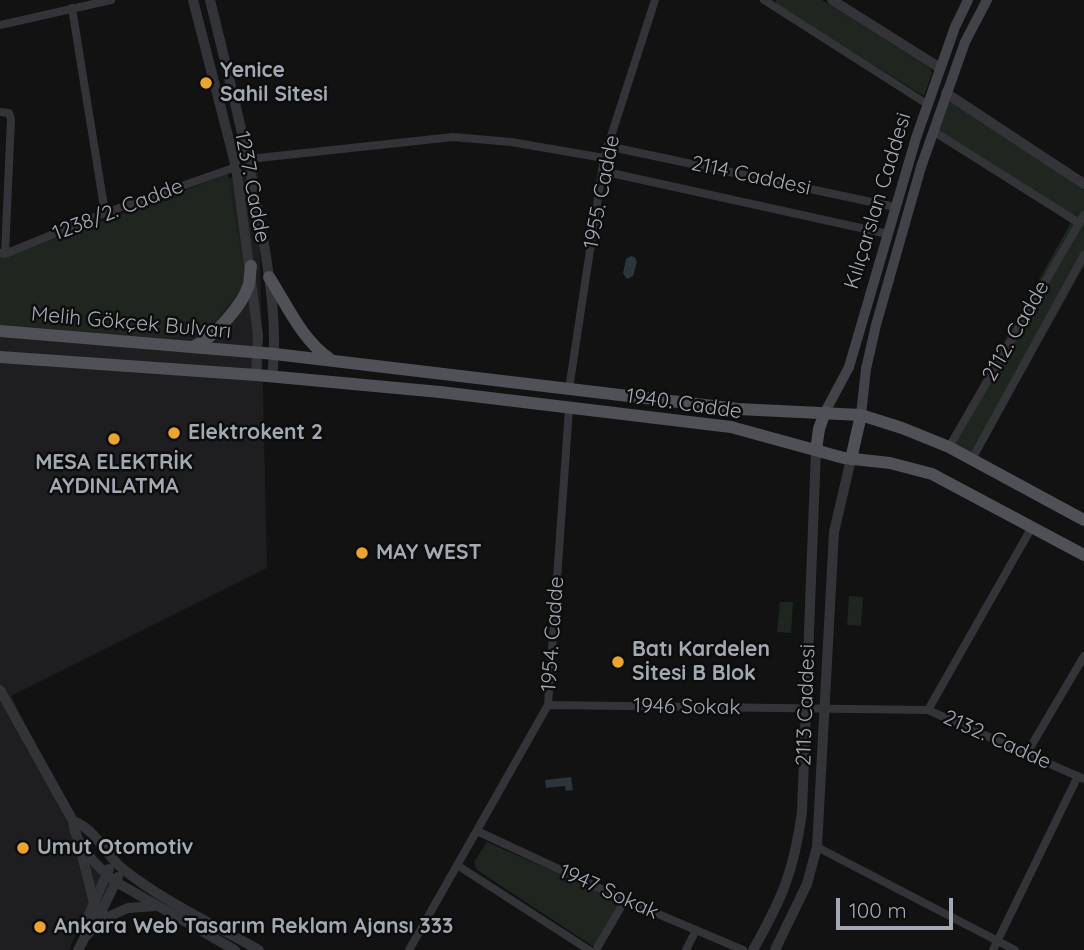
<!DOCTYPE html>
<html>
<head>
<meta charset="utf-8">
<style>
  body { margin:0 }
  #map { position:relative; width:1084px; height:950px; overflow:hidden; background:#121213; font-family:Quicksand,sans-serif }
  canvas { display:block }
  .scale { position:absolute; left:836px; top:898px; width:117px; height:32px; box-sizing:border-box; border:4px solid #a3a9b3; border-top:0; padding-left:9px; font-size:21px; line-height:24px; white-space:nowrap; color:#a3a9b3; -webkit-text-stroke:5px #0d0d0e; paint-order:stroke }
</style>
</head>
<body>
<div id="map">
<canvas width="1084" height="950"></canvas>
<div class="scale">100 m</div>
</div>
<script>
const ctx = document.querySelector('canvas').getContext('2d');
ctx.lineJoin = 'round';
function paint(path, color) {
  ctx.fillStyle = color;
  ctx.fill(path, 'evenodd');
}
function trace(path, color, width, dash) {
  ctx.strokeStyle = color;
  ctx.lineWidth = width;
  ctx.lineCap = dash ? 'butt' : 'round';
  ctx.setLineDash(dash || []);
  ctx.stroke(path);
}
function label(font, color, halo, rows, align = 'center') {
  ctx.font = font + ' Quicksand,sans-serif';
  ctx.lineWidth = 5;
  ctx.setLineDash([]);
  ctx.textBaseline = 'middle';
  ctx.strokeStyle = halo;
  ctx.fillStyle = color;
  for (const [text, x, y, turn = 0] of rows) {
    ctx.save();
    ctx.translate(x, y);
    ctx.rotate((+turn || 0) * Math.PI / 180);
    ctx.textAlign = isNaN(turn) ? turn : align;
    if (halo) ctx.strokeText(text, 0, 0);
    ctx.fillText(text, 0, 0);
    ctx.restore();
  }
}
paint(new Path2D(`
  M258,167l9,401 -256,128 91,178 -33,76h-69v-689l6,1z`), '#1e1e20');
paint(new Path2D(`
  M776,0h46l108,68 2,5 -8,23 -148,-91z
  M950,102h5l129,88v76l-107,191 -29,-15 130,-232 -5,7 -135,-85 9,-27z
  M228,174l16,100 -2,15 -39,46 -35,3 -168,-10v-73l8,1z
  M849,596l14,1 -2,29 -14,-1z
  M780,602h13l-2,31 -14,-1z
  M487,842l133,59 -26,46 -117,-77 -3,-8z`), '#1e261f');
paint(new Path2D(`
  M631,256l4,1 2,5 -4,14 -6,3 -4,-6 3,-14z
  M571,777l2,13 -7,1 -1,-5 -19,2 -1,-8z`), '#2b353b');
trace(new Path2D(`
  M764,0l163,104
  M72,8l33,205
  M0,25l111,-25
  M0,112l9,1 2,6 -6,135
  M933,131l146,92
  M607,146l288,61
  M249,159l204,-22 58,5 93,16
  M602,171l286,63
  M0,253l5,1 100,-41 131,-46
  M569,389l35,-231 51,-158
  M949,447l135,-232
  M972,459l112,-204
  M548,705l380,5 156,69
  M928,710l104,-183
  M1027,753l57,-97
  M477,831l148,69 118,50
  M817,847l198,103
  M457,865l132,85
  M409,950l139,-245 21,-296
  M596,950l29,-50
  M686,950l10,-20
  M993,950l85,-174`), '#333438', 8);
trace(new Path2D(`
  M193,0l43,167 22,168 -2,40
  M210,0c19,77 38,153 52,232 8,47 16,97 10,144
  M832,0l108,68
  M946,93l138,91
  M0,690l73,131c1,24 25,46 43,61l119,68
  M73,821c25,10 30,32 50,48 38,31 93,57 136,81
  M80,847l14,56
  M96,922l32,-14 27,-2
  M85,937v-13l24,-55
  M78,950l7,-13 8,-8 25,-52
  M753,950c29,-51 41,-79 49,-138l14,-362
  M775,950l32,-66 10,-37 17,-315 17,-73`), '#333438', 10);
trace(new Path2D(`
  M825,412l24,-45 67,-229 39,-111 13,-27
  M861,415l5,-46 10,-44 45,-158 44,-125 22,-42`), '#414348', 10);
trace(new Path2D(`
  M269,277c18,28 33,63 61,82
  M0,331l275,23 463,55 123,6 41,13 47,19 135,73
  M192,347c21,-8 51,-42 57,-63 1,-6 1,-12 2,-18
  M0,357l256,18 184,17 291,35 113,31 46,5 42,11 152,81
  M816,450l3,-21 6,-17
  M851,459l10,-44`), '#4f5157', 12);
for (const [x, y, r, color] of [
  [206,83,7,"#eca330"],
  [174,433,7,"#eca330"],
  [114,439,7,"#eca330"],
  [362,553,7,"#eca330"],
  [618,662,7,"#eca330"],
  [23,848,7,"#eca330"],
  [40,927,7,"#eca330"]
]) {
  const dot = new Path2D();
  dot.arc(x, y, r, 0, 2 * Math.PI);
  ctx.fillStyle = color;
  ctx.fill(dot);
  trace(dot, '#0d0d0e', 2.5);
}
label('bold 21px', '#a3a9b3', '#0d0d0e', [
  ["Yenice",220,71],
  ["Sahil Sitesi",220,95],
  ["Elektrokent 2",188,433],
  ["MESA ELEKTRİK",114,463,"center"],
  ["AYDINLATMA",114,487,"center"],
  ["MAY WEST",376,553],
  ["Batı Kardelen",632,650],
  ["Sİtesi B Blok",632,674],
  ["Umut Otomotiv",37,848],
  ["Ankara Web Tasarım Reklam Ajansı 333",54,927]
], 'left');
label('21px', '#a3a9b3', '#0d0d0e', [
  ["2114 Caddesi",751,176,12],
  ["1237. Cadde",252,187,79],
  ["1955. Cadde",602,192,-79],
  ["Kılıçarslan Caddesi",878,201,-73],
  ["1238/2. Cadde",118,210,-21],
  ["Melih Gökçek Bulvarı",131,323,5],
  ["2112. Cadde",1016,331,-60],
  ["1940. Cadde",684,404,8],
  ["1954. Cadde",553,634,-86],
  ["2113 Caddesi",806,705,-88],
  ["1946 Sokak",687,707,1],
  ["2132. Cadde",997,740,24],
  ["1947 Sokak",609,892,24]
]);
</script>
</body>
</html>
